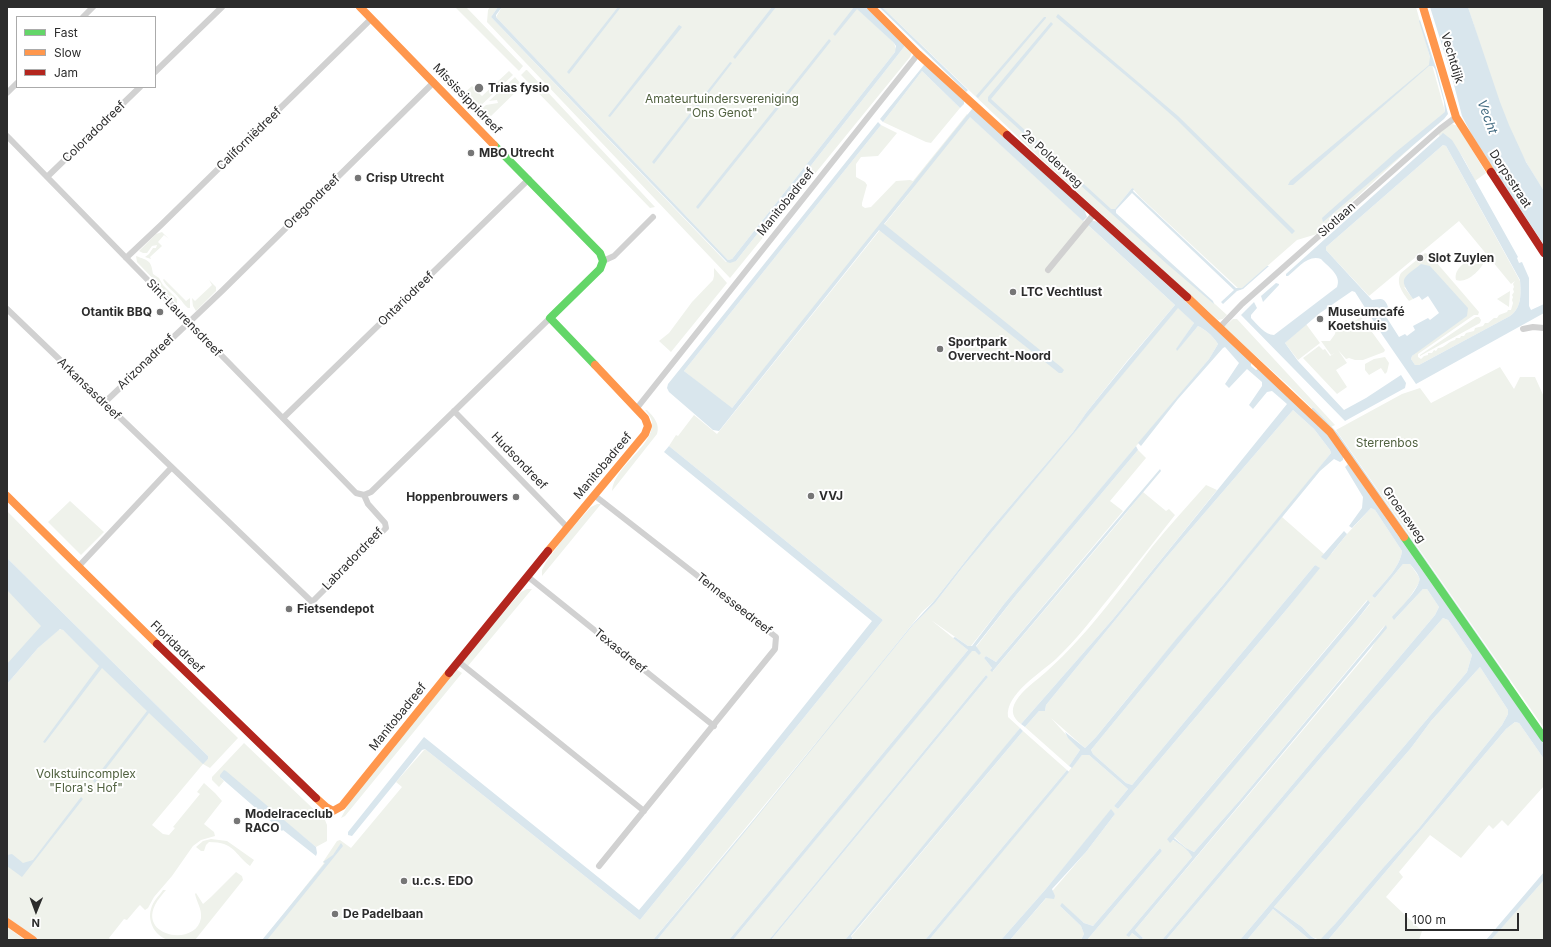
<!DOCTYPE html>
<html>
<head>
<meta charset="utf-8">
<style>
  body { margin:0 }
  #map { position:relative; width:1551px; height:947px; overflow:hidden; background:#fff; font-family:Inter,sans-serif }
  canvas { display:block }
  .frame { position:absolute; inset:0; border:8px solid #2c2c2c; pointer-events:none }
  .legend { position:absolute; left:16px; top:16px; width:140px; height:72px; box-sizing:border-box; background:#fff; border:1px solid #ababab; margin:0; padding:5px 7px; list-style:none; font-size:12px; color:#2c2c2c }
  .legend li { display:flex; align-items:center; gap:8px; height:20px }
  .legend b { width:20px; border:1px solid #ababab }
  .north { position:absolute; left:16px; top:891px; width:40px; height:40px; -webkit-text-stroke:3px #fff; paint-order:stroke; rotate:181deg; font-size:11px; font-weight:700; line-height:16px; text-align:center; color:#2c2c2c }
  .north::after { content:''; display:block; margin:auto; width:14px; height:18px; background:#2c2c2c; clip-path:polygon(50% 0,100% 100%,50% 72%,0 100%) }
  .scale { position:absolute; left:1405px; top:913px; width:114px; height:18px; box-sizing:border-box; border:2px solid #2c2c2c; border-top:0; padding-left:5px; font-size:12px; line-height:14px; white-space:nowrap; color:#2c2c2c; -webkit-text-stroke:3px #fff; paint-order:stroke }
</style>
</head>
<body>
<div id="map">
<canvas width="1551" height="947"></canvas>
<div class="frame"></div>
<ul class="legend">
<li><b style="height:5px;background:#63d668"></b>Fast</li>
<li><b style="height:5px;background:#ff974d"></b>Slow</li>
<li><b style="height:5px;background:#b3261e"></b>Jam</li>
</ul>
<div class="north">N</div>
<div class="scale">100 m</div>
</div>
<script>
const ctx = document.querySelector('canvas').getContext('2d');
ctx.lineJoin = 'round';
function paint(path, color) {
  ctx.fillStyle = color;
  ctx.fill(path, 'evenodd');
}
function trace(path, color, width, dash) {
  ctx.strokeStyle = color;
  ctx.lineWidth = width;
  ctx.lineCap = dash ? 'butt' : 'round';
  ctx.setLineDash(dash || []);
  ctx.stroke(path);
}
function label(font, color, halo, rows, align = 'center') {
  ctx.font = font + ' Inter,sans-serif';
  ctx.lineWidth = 4;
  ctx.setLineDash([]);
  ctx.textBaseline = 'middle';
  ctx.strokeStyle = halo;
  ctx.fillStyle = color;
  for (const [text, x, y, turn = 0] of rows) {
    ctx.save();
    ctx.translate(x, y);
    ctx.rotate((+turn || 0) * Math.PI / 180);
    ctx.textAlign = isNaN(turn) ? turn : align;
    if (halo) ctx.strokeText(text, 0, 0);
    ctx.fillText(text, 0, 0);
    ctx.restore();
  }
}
paint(new Path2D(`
  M455,7h11l57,59 -4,5z
  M490,7h8l-7,10 235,245 10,-1 168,-214v-3l8,8 -2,5 -180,221 -243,-256 1,-12z
  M502,7h354l38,36 2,6 -1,3 -163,207 -4,1 -232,-243z
  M882,7h534l30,108 -129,119 -20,6 -57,50 -100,-93 -8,-9 -17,21 -3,1 115,105 -4,4 -5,1 -175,-159z
  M1468,7h76v184c-10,-16 -20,-31 -28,-48 -20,-43 -33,-91 -48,-136z
  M526,70h1l128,137 -5,1 -129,-133z
  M509,71l4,4 -37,35 -14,-15 10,-9 10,10z
  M922,71l38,37 -29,35 -5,-1 -43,-20z
  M515,77l11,13h-2l-3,-3 -30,29 -3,-2 -2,2 2,3 -2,1 -8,-8 8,-7 12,-2 -1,-3 -8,1z
  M967,114l208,191 -48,56 -41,52 -13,19 -84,99 -55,70 -12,11 -73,91 64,-78 22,-22 27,-35 216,-261 16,16 -18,27h1l21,-24c8,4 15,10 20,18l-9,15 -205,245 -33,42h-3l-37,-26 37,30 -239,290h-72l181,-224 -185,224h-390l61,-77 -1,-1 14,-21 3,-1 11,8 51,-61 -6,-5 29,-33 215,171 243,-300 -214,-174 7,-11 2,1 16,-21 23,19 198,-248 -184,223 -47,-38 197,-246 16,8 -19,23 -17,1 -5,7v13l9,5 2,3 -5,18v3l3,2 6,-1 25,-26 14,-1 3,1z
  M1452,124l6,2 28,47 -11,8c-8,-17 -17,-36 -33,-47l-3,2 -1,-3z
  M1443,145l3,1 74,135c1,12 2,27 -10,35l-91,49h-4l-4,-6 1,-3 56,-47 -64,-22 9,12 -4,2c-6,-8 -14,-18 -8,-28l24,-20 5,2 49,57 -1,3h-4l-56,39v3l3,2 3,-3 4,-1v-2h4l2,-3 2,1 2,-3c7,0 10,-7 17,-8l1,-2h4l1,-2h3l2,-3 8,-2 1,-3 8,-2 2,-3h3l6,-5h3l2,-3 8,-3 1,-2h3l2,-7 -1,-3 1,-3 -1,-2 2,-3 -1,-3 1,-2 -1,-3 2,-3 -4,3 -52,-63 -90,75 -43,-46v-3z
  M162,232l7,7 -5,-4 -6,7 4,4 -12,11 1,2 -6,-2 4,-3 4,-6h3l1,-3 -5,1 -5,7h-4l-4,-2 17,-17z
  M1478,255l5,1 2,4c-4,10 -18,24 -29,20 -3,-12 13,-21 22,-25z
  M136,256c13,5 15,4 17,18l6,4 4,7 14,14v5l-40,-42z
  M714,268l13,15 -56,69 -12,-11 10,-8 23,-31 21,-22 1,-4z
  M164,279l22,22 4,-3v10h-2c-4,-3 -5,-6 -9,-10 -5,-7 -12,-10 -16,-18z
  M209,280l7,7v4l-20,20 -3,-5 -1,-8 3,3 17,-16z
  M1510,291l-1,16 -12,-8z
  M1361,317l24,33 -1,2 -21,8h-8l-6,-2 -3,1 -8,-9 9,13 -11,7 11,17 -10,7 -34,-36 16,-12 4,4 2,-1 5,7 6,-4 -5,3 -10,-14h9l5,-7 2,-8 9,-6 2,2 8,-2z
  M1476,317h3l2,3 -1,3 -60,33v-1z
  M1233,319h4l98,106 -4,2 -41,-40 -66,-60z
  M1306,324l14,19 -22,17 -13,-17z
  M1385,357l4,6 -2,9 -2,2 -4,-6 -12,7 -4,-5v-6l9,-5z
  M1500,367l14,22 6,-12h15l9,20v331l-208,-298 66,-36 18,-6 11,15z
  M645,410h2c7,7 13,14 10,24l-45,57c2,-25 42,-45 40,-68 0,-5 -4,-9 -7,-13z
  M1293,410l21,19 16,21 1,3c-76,97 -158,188 -235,284l-11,11 -34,-30 29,32 -11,16 -44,-39 14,-16h6l1,-6 119,-146z
  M1138,450l8,8 -36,43 13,10 -127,151 -10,-6 -2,2 8,10 -2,2 3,1 125,-148 25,-31 23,19 3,-2 6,6c-22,28 -44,56 -66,83 -17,21 -33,42 -52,60 -16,15 -52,36 -49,59l12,11 -19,24 -156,188h-74l217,-263 -2,-2 -217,265h-36l239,-290 9,3 -5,-6 41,-53z
  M1206,485l11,5 -104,129 -92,105c-8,-6 -11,-13 -5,-23 7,-12 20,-20 30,-29 11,-10 22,-21 32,-32 27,-29 50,-62 74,-93 17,-21 36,-42 54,-62z
  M70,501l34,31 -23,23 -33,-33z
  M597,504h4l-59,72v-6l4,-8 19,-26 26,-29z
  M1371,508l4,2 27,41c-2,17 -19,32 -30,45l3,2 28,-34h7l9,13v6l-24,36 28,-30h4l12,18 -4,8 -273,325h-75l75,-89 -2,-3 -67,78 -9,-3 -22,-19 -2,2 21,20 3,8 -3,6h-71l76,-88 29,-38 -4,-4 -66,80 -44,50h-72l153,-185h7l39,34 -14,17 4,3 169,-200 32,-41 -4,-3 -183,220 -6,-2 -33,-29 -2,-4 191,-233 42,37 -2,3 10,-4 15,-19zM1367,600l3,4 -14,17 -182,216 12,11 8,4 46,-52 145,-175 -14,24 -236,281 8,8 -2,2 -9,-7 -6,2 66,-78c-4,-9 -15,-17 -25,-18z
  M7,511l56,57 175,170 -28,30 -7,-4 -51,61 11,9 6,1 6,-7 -2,-1 27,-33 -3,-2 7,-9 11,10 7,8 -18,23 10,8 1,4 -14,4 -8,6 -21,30 -18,21 -6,11 -3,2 -5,-5 -2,2 -11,13 -3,-1 -15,19 2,2h-72l-32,-23v-233l31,-36 20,-18 4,-1 141,134 5,-4v-3l-201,-198z
  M7,580l46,44 -46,53z
  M527,589h5l-64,77 -6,-5 59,-69z
  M1443,618l5,2 24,35 -5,17 -227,268h-74l157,-185z
  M1480,667l28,43v4l-6,11 -83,103 -37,41 -58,68 -4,3 -8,-3 -10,-10 -28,-20 137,-159 20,-27z
  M456,669l6,4 -117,143 -4,2 9,-17z
  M1515,722l4,1 25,36v27l-36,40 -6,-6 -9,9 -4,-4 -28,33 -31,-23 -31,37 4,5 -17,20 36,34 -3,9h-91l178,-211z
  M1023,731l44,39 -142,170h-70l-4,-3z
  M244,743l81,77 2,5v16l-11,6 -27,-22 -69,-48 4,4 -5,6 -7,-7v-3z
  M211,839l16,2 27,19 -4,6c-16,-12 -15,-24 -41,-24l-3,3 -2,6h-3l-5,-4 7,-6z
  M236,872l6,4 1,4 -48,60c-8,0 -17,1 -25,0 -14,-2 -23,-18 -19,-31 2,-8 8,-13 12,-19h3c-4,5 -8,9 -11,15 -16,32 41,42 46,13 1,-9 -4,-15 -6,-24l1,-1 7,11 8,-7z
  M1544,880v60h-53l5,-6z
  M1273,909l37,31h-63z
  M7,927l18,13h-18z`), '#eff2eb');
paint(new Path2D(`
  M498,7h4l-6,8v2l232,243 4,-1 163,-207 1,-6 -2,-3 -37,-34 -22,27 -2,-2 21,-27h12l38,37v3l-168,214 -6,2 -3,-1 -236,-245z
  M618,7h3l-52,67 -2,-2z
  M772,7h4l-41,52 -2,-2z
  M879,7h3l86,83 -2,2z
  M1430,7h38l32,95 9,23 17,37 18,29v54l-45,-68 -26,-40 -11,-21 -10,-39z
  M1058,14l120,102 117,115 -3,3 -3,-3 -113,-112 -33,-29 -87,-73z
  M1044,17h2v1l-68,80 -2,-2z
  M1420,20l17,51 11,43 -4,5 -121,103 -1,-4 74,-66 49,-40 -1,-10 -9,-33 -2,-3h-4l-136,119h-5l2,-4 139,-116 1,-8 -11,-36z
  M1051,22l2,2 -62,75 120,110h4l17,-21 2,1 -1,2 103,97h6l25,-22h2l-26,23 -6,2 -14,13 -2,-2 13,-12 -102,-97 -16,17v3l97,88 1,3 -47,-40 -179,-163v-4z
  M679,25l3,2 -72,90 -2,-1z
  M829,39l2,2 -46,58 -2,-2z
  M730,62l2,1 -78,101 -2,-2z
  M924,65h2l38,36v3l-4,4 -38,-37 -39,51 -3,-3z
  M780,102l2,2 -84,105 -2,-2z
  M972,109h2l110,100 3,8 -4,4 -113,-104 -86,107 177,143 3,3 -2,3h-3l-180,-143 -160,201 -6,-1 -44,-38 -2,-4 1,-4 210,-262 3,3 -197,246 48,37z
  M1443,133l9,7 8,13 58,104 -1,1 2,5 3,-1 7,16v28l2,4 13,-6v9l-128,71 -33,-48 -28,-44 -3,-1 -32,22 -35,30 13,18 46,49 22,-12 35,-23 5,8 -1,5 -60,33 -104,-106 13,-13 3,6 -6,7v3c6,6 14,17 23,17l63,-48c5,-12 -9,-20 -16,-28 -13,-5 -24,10 -33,17h-2v-2zM1443,145l3,1 74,134c1,13 2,28 -10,36l-91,49h-4l-4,-6 1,-3 55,-40 1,-8 -38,-42 -9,-2c-19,15 -23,14 -8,35l6,-3 3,4 6,-4 11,17 -9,7 -2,-2 -15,8 2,4 -8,6 -2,-2 -6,3 -14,-22 4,-2c0,-5 -3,-15 -9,-14 -3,0 -5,1 -8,1l-46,-50v-3z
  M1091,220l7,2 153,139v5l5,4 4,-2 49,45 34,40v7l-3,2 -6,-3 -14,12 -229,279 2,4 33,29 6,2 183,-220 5,3 -33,41 -169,200 -4,-3 14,-17 -39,-34h-7l-10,13 -3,-2 11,-16 -12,-12 -3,-6 20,16 11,-11 81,-99 45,-52 109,-133 -1,-3 -16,-21 -21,-19 -128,149 -119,146 -1,6h-6l-14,16 -4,-3 92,-105 174,-215 -15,-13 -5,1 -14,17 -4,-4 13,-19v-4l-15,-13 -18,19 -4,-4 14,-21 -14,-16 -2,1 -45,51 -37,47 -3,-3 71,-84 9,-15c-5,-8 -12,-14 -20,-18l-21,25 -1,-2 18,-26 -16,-15 -216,260 -27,35 -22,22 -256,315h-4l103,-123 155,-191 23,-25 55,-70 84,-99 13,-19 41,-51 48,-57 -87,-80z
  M1276,283l3,1v1l-16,17 -2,-6z
  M669,446l214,174 -243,300 -215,-171 -3,1 -70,86 -4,-1v-3l76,-95 215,173 41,-49 192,-240 -208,-169z
  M1136,446l2,4 -121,144 -41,52 5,7 -2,2 -4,-4h-3l-239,289h-4l239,-290 -15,-12 2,-1 13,9h4l32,-42z
  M1348,464l196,280v15l-25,-36 -4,-1 -9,7 -178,211h-8l15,-16 47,-55 37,-41 83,-103 6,-11v-4l-28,-43 -49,54 -20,27 -137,159 28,20 10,10 5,3h-7l-37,-31 -26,31h-7l227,-268 5,-17 -24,-35 -5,-2 -120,137 -157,185h-4l273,-325 4,-8 -12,-18h-4l-29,31 -2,-3c6,-7 31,-31 27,-40 -2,-5 -6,-9 -9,-13h-7l-28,34 -3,-2c11,-13 28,-28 30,-45l-27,-41 -4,-2 -19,20 -3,-2 13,-18 1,-11 -18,-30z
  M1160,469l1,2 -169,201 -2,-2 2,-2 -8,-10 2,-2 10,6z
  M1344,531l3,3 -21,26 -5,-3z
  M7,558l201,198v3l-5,5 -54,-51 -54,70 -2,-2 54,-70 -45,-43 -57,75 -2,-1 56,-76 -36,-36 -3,-1 -22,19 -31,36v-20l34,-38 -34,-36z
  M1368,600l2,3 -14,18 -182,217 12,10 8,4 46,-52 146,-175 1,3 -252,302 8,8 -2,2 -9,-7 -3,4 -3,-2 66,-78c-4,-8 -12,-13 -19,-17l-3,3 -3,-4z
  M986,675l2,2 -217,263h-2z
  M1020,728l3,3 -172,205 2,4h-8z
  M224,770l2,1 90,76 1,6 -1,3 -33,-26 -1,1 -62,-54v-2z
  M1067,770l2,2 -140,168h-4z
  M81,797l2,2 -61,78 -15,-11v-11l5,-1 11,9 10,-3z
  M1111,809l4,5 -29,38 -34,37 3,7 -1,3 -8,-1 -36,42h-9l44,-50z
  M341,843l2,3 -76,94h-5l63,-77 -2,-1 10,-7z
  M1160,848l2,3 -75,89h-6l3,-6 -3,-8 -21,-20 2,-3 22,20 9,3z
  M1544,872v8l-53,60h-5z`), '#d9e6ed');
trace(new Path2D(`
  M1313,409l23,24 173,249`), '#d9e6ed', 2.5);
trace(new Path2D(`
  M83,17l10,-10
  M155,72l67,-65
  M7,93l10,-10
  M7,136l349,357 8,2
  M47,177l93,-90
  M126,258l35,-33 210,-206
  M603,261l11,-5 39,-39
  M1048,270l46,-56
  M7,309l304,292 3,-1 72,-72 -1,-5 -17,-19 -4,-9
  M1220,327l22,-23 198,-175 16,-12
  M1523,329l10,-2 11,1
  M104,403l119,-113 211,-208
  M637,408l281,-354
  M454,411l113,116
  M283,418l246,-239
  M364,495l7,-3 179,-174
  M594,495l182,142 -1,12 -176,217
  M78,567l93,-99
  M527,576l187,150
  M459,662l185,149`), '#d1d1d1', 6);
trace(new Path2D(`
  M494,145l106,108 3,8 -3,8 -50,49 45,47
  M1404,537l140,201`), '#63d668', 8);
trace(new Path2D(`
  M360,7l134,138
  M871,7l47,47 89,81
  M1423,7l33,110 35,55
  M1187,297l143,135 74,105
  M7,496l150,148
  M548,551l97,-117 3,-8 -3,-8 -50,-53
  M316,798l10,9 7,4 9,-5 107,-133
  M7,922l26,18`), '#ff974d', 8);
trace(new Path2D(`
  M1007,135l180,162
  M1491,172l53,81
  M157,644l159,154
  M449,673l99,-122`), '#b3261e', 8);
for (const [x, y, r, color] of [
  [479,88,5,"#767676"],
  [471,153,4,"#767676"],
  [358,178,4,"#767676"],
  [1420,258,4,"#767676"],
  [1013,292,4,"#767676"],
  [160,312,4,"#767676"],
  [1320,319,4,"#767676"],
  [940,349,4,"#767676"],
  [811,496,4,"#767676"],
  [516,497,4,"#767676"],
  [289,609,4,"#767676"],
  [237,821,4,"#767676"],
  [404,881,4,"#767676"],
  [335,914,4,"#767676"]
]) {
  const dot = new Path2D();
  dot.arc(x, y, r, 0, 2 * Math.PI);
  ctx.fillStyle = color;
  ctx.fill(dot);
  trace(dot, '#fff', 1.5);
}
label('12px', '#2c2c2c', '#fff', [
  ["Vechtdijk",1452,58,73],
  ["Mississippidreef",467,99,46],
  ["Coloradodreef",94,132,-44],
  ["Californiëdreef",249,139,-44],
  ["2e Polderweg",1052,159,43],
  ["Dorpsstraat",1510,179,57],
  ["Oregondreef",312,202,-44],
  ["Manitobadreef",786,202,-51],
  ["Slotlaan",1337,220,-42],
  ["Ontariodreef",406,299,-44],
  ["Sint-Laurensdreef",184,318,46],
  ["Arizonadreef",146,362,-44],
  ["Arkansasdreef",89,389,44],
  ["Hudsondreef",519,461,46],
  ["Manitobadreef",603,466,-50],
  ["Groeneweg",1404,515,55],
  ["Labradordreef",353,559,-46],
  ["Tennesseedreef",734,604,38],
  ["Floridadreef",177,647,44],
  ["Texasdreef",620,651,39],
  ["Manitobadreef",398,717,-51]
]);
label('bold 12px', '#2c2c2c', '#fff', [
  ["Trias fysio",488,88],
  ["MBO Utrecht",479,153],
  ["Crisp Utrecht",366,178],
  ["Slot Zuylen",1428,258],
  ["LTC Vechtlust",1021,292],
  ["Otantik BBQ",152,312,"right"],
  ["Museumcafé",1328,312],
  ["Koetshuis",1328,326],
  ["Sportpark",948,342],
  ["Overvecht-Noord",948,356],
  ["VVJ",819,496],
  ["Hoppenbrouwers",508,497,"right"],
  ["Fietsendepot",297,609],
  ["Modelraceclub",245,814],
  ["RACO",245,828],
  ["u.c.s. EDO",412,881],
  ["De Padelbaan",343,914]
], 'left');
label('12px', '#50613f', '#fff', [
  ["Amateurtuindersvereniging",722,99],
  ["\"Ons Genot\"",722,113],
  ["Sterrenbos",1387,443],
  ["Volkstuincomplex",86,774],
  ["\"Flora's Hof\"",86,788]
]);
label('italic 13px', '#456d83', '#fff', [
  ["Vecht",1487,117,70]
]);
</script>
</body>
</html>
